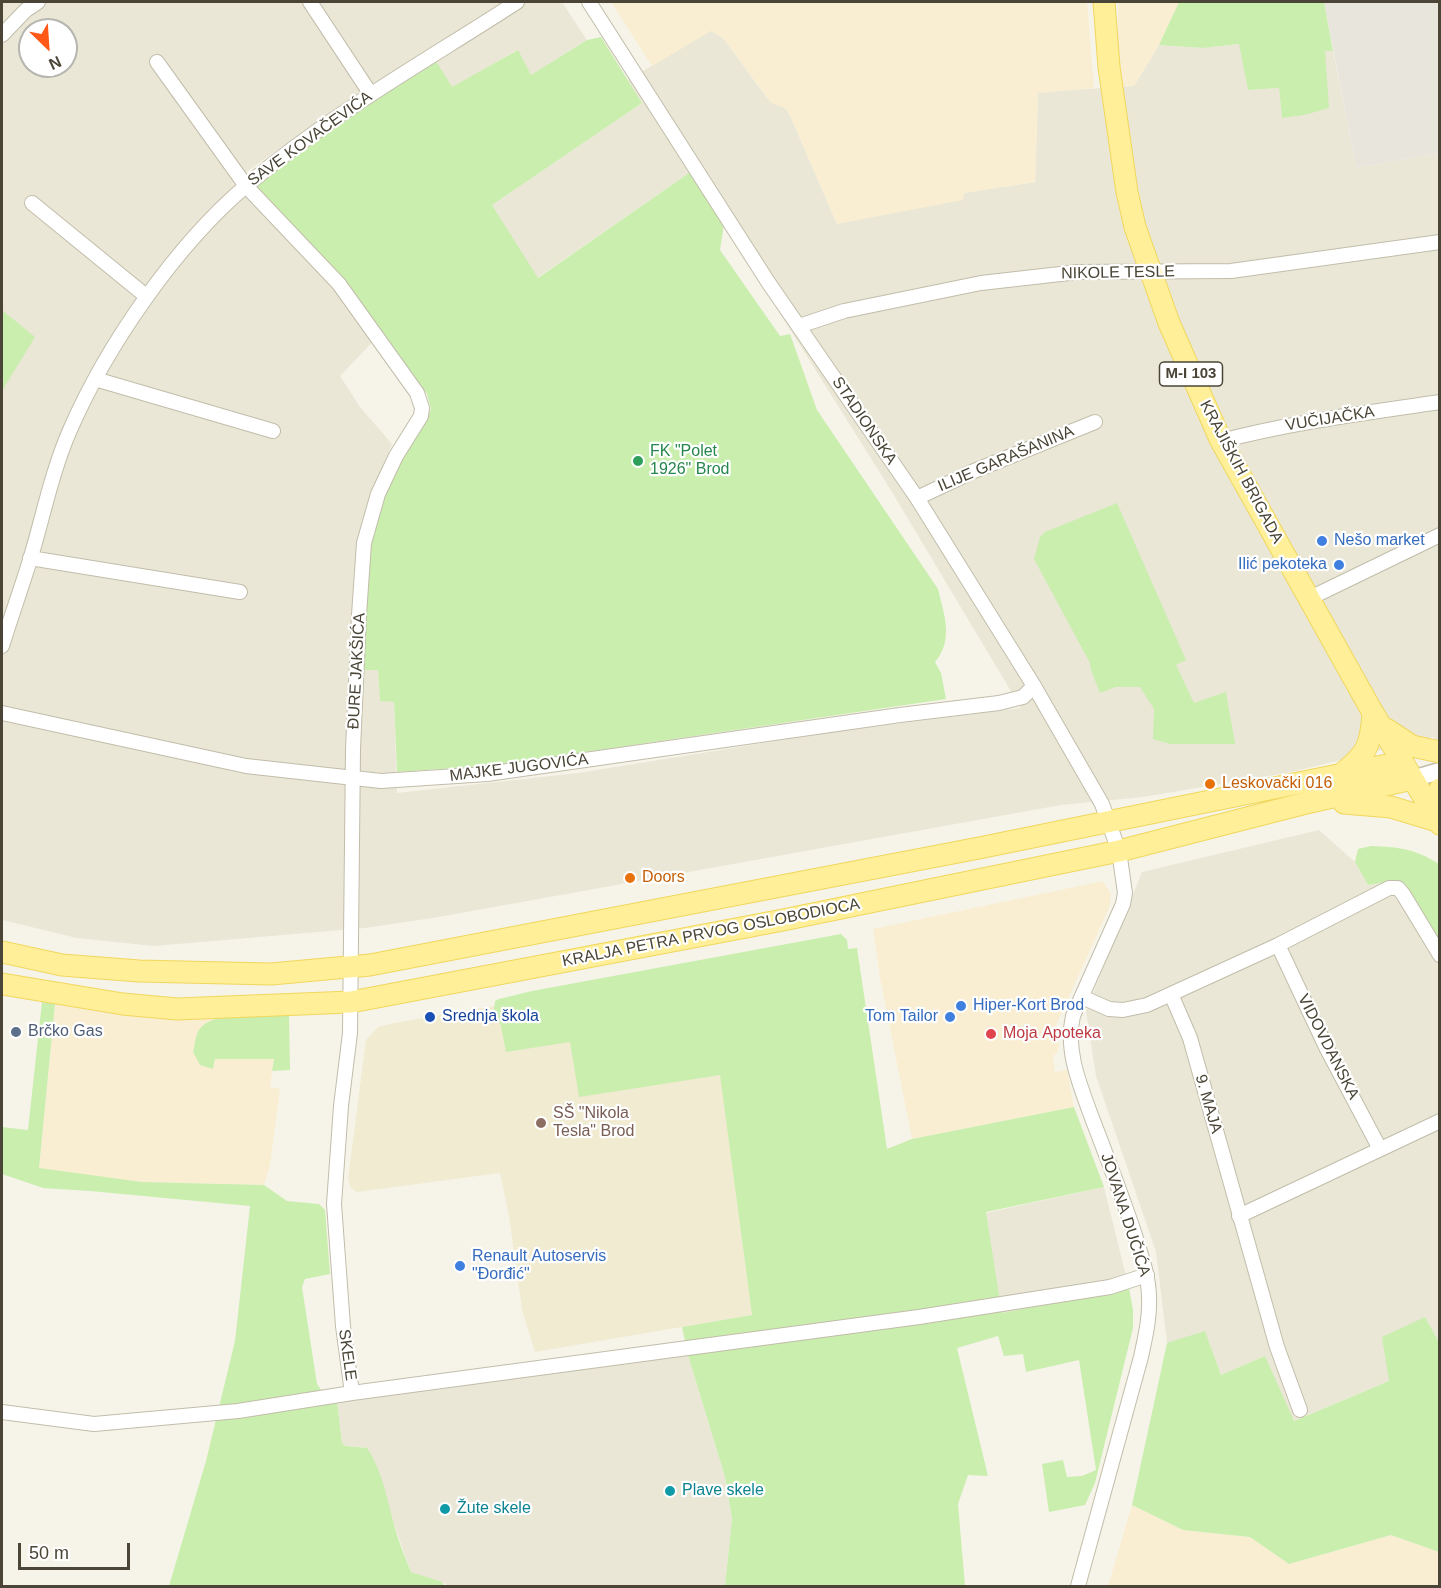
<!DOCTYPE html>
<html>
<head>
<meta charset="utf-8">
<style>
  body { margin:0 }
  #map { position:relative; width:1441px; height:1588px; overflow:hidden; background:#f6f4e9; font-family:Helvetica,sans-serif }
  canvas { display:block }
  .frame { position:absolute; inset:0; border:3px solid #4a4536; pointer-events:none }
  .north { position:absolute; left:18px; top:18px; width:60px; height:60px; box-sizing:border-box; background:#fff; border:2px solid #b7b5af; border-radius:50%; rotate:155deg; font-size:16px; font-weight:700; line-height:24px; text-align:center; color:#4a4536 }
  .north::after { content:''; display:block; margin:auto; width:21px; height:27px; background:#ff5817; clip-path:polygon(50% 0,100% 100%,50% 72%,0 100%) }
  .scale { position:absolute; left:18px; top:1543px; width:112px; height:27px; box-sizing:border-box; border:3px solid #4a4536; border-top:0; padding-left:8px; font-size:18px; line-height:21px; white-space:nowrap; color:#4a4536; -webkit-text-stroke:4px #fff; paint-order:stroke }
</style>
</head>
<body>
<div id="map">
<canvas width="1441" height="1588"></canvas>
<div class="frame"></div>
<div class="north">N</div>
<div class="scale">50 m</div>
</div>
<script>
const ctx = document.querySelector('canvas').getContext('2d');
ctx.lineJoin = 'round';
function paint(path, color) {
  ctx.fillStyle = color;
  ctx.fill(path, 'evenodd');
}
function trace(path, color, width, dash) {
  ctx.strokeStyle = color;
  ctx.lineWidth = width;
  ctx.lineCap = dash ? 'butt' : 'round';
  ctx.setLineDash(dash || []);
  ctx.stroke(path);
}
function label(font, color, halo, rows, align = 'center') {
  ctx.font = font + ' Helvetica,sans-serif';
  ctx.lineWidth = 4.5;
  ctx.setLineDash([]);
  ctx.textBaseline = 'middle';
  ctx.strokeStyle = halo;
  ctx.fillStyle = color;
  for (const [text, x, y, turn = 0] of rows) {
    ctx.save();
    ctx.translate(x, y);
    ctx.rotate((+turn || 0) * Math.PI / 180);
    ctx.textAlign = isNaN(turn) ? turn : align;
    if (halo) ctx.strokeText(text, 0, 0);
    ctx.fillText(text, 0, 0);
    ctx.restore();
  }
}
paint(new Path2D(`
  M2,2h560l25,38 -56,35 -14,-25 -65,38 -16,-27 -66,23 -128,91 -10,9 24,3 88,92 38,53 -42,44 20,31 32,37 -16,37 -10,30 -4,159h16l2,30 14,2 3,91 181,-20 254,-41 189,-24 -129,-216 -168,-268 -35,-51 -152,105 -45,-73 150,-102 -14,-23 83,-50 13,9 43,59 18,10 4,5 48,111 126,-31 72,-11 3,-90 96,-6 25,-41 44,3 37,-4 8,46 31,-2 3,29 43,-66h8l23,117 83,-15v592l-6,-8 -141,35 -149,25 -82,8 -628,113 -68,10 -211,18 -77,-8 -75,-18zM30,30h36v36h-36z
  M1319,830l36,32 13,23 25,-4 12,3 32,57 2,-2v403l-14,-25 -36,64 -96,40 -28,-65 -44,19 -16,-43 -38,11 -11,-91 -60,-176 -10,-65 56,-139z
  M1104,1187l25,101 -127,25 -16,-100z
  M688,1355l37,122 7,42 -7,67h-278l-1,-2 -35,-12 -44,-124 -22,-2 -3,-3 -5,-42 272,-37z`), '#eae7d6');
paint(new Path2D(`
  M611,2h476l7,86 -56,5 -3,89 -71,11 -1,7 -126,24 -48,-111 -4,-5 -14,-5 -47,-64 -13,-8 -59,35z
  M1118,2h61l-20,43 -25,41 -16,1z
  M1103,881l8,13 -2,14 -55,122 5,15 -2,8 -4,3 2,16 12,-2 7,37 -162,32 -32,-161 -7,-49z
  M55,1004l157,15 -13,12 14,38 2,-10h59l-4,28 10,2 -10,76 -6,20 -122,-3 -103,-13z
  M1132,1505l51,25 67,7 39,27 102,-29 48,17v34h-331z`), '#f9eed2');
paint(new Path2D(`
  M1324,2h115v151l-83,15z`), '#e8e5dd');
paint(new Path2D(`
  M704,970l9,49 39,296 -217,37 -13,-42 -13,-94 -9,-43 -143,19 -6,-4 -3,-9 18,-139 12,-13 16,-4z`), '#f0ebd1');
paint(new Path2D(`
  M1179,2h145l9,49h-8l4,57 -25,7 -22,3 -3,-30 -31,2 -9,-46 -36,4 -44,-3z
  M601,37l41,66 -150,102 46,73 151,-105 35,51 -4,26 60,86 10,-2 27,76 121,179c6,25 16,51 -3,73l6,11 5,26 -449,66 -100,7 -3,-70 -14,-1 -2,-31h-16l10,-138 23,-65 31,-47 5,-11 -4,-15 -83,-115 -88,-92c58,-46 118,-87 180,-126l16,26 66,-37 13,25 56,-35z
  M2,310l33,27 -33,54z
  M1117,503l69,157 -10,5 18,38 32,-11 9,52h-65l-17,-5 1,-30 -14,-22h-25l-15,6 -9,-23 -1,-7 -56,-104 6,-22 5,-5z
  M1371,846c29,1 44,3 68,18v75l-2,2 -32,-57 -12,-3 -25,4 -13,-23 3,-13z
  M841,934l6,6 1,9 9,-1 30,201 25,-10 162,-32 30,80 -118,25 16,101 127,-25 4,22v18l-38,155 -10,22 -36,7 -7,-48 21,-4 4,17 15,-1 14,-6 -17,-110 -53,12 -3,-18 -19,2 -6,-20 -41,12 31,128 -20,-1 -10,29 7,82h-240l7,-67 -7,-42 -37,-122 -6,-28 70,-12 -32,-240 -141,22 -9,-55 -64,10 -5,-26 -7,-16 1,-9 4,-2 33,-8z
  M42,1002l13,2 -16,164 103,14 122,3 23,16 32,3 6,6 5,64 -25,5 -3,8 15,97 9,13 11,4 5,42 3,3 22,2c16,24 20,52 28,80 4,15 10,29 16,44l31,10 2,4h-275l37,-125 29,-120 15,-135 -160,-15 -47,-3 -41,-14v-47l26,3z
  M289,1015l1,55 -18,1 2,-12h-59l-2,10 -13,-4 -7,-13c2,-6 2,-16 6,-22 14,-21 66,-15 90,-15z
  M1425,1317l14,25v210l-48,-17 -102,29 -39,-27 -67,-7 -51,-25 35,-162 38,-12 16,44 44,-19 29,65 95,-40 -7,-44z`), '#c9eeae');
const minor = new Path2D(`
  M310,2l60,91
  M589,2l179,280 149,216 117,188 68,118 17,47 6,42 -2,11 -50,112c-8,35 7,69 19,102 15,39 30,78 43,117 6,21 14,41 14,63 1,20 -4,40 -8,59l-63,229
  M2,35l24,-25 12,-8
  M157,62l89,124 93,98 78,109 5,15 -1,8 -25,40 -18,38 -14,49 -5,72 -6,134 -3,284 -9,73 -7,98 9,122 9,67 567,-76 191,-30 37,-12
  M32,203l114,93
  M799,326l45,-15 137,-28 97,-11 153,-1 209,-29
  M95,379l178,52
  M1221,441c72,-19 145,-28 219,-39
  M917,498l57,-27 121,-49
  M30,558l210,34
  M1310,598l130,-63
  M2,646c9,-29 19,-57 28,-86 13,-43 22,-89 40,-130 37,-85 106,-185 177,-245 84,-71 179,-124 270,-183
  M2,713l244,53 135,15 106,-7 413,-59 99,-12 24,-6 11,-11
  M1278,945l49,104 53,100
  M1171,994l19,44 87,309 23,63
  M1082,997l27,12 14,1 24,-5 131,-60 111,-57h9l5,6 37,61
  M1239,1216l201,-95
  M2,1412l92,12 144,-13 114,-18`);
const tertiary = new Path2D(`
  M1412,779l28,-8`);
const primary = new Path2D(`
  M1104,2l5,65 18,125 8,35 34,96 52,118 152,272 67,111
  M1386,729l26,17 28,6
  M1340,775c27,-21 31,-29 33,-62
  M1344,803l47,4 46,14
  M1437,821v-23l3,-9
  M2,952l60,13 77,6 132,3 99,-9 609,-117 423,-86
  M2,984l121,20 54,5 174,-7 432,-82 336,-69 183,-47 110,-25`);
trace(minor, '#c2bdaa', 16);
trace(tertiary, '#c2bdaa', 19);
trace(primary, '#f0d75d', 23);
trace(minor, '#fff', 14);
trace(tertiary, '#fff', 16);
trace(primary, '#ffef99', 21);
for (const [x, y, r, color] of [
  [638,461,6,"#2e9e5b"],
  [1322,541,6,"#3f7fe0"],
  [1339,565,6,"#3f7fe0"],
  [1210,784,6,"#e8710a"],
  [630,878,6,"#e8710a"],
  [961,1006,6,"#3f7fe0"],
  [430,1017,6,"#1a4fb4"],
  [950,1017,6,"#3f7fe0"],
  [16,1032,6,"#5c6f8a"],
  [991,1034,6,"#e0444e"],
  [541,1123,6,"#8d6e63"],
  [460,1266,6,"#3f7fe0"],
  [670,1491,6,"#0f9aa8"],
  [445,1509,6,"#0f9aa8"]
]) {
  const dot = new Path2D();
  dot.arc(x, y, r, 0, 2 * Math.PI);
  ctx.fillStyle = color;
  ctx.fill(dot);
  trace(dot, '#fff', 2);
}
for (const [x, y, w] of [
  [1191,374,63]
]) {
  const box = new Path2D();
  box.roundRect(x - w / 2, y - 12, w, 24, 4.5);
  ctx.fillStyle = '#fff';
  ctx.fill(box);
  trace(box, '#4a4536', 1.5);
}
label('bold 15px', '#4a4536', null, [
  ["M-I 103",1191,374]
]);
label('16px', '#4a4536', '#fff', [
  ["SAVE KOVAČEVIĆA",310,139,-36],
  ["NIKOLE TESLE",1118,273,-1],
  ["VUČIJAČKA",1330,419,-9],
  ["STADIONSKA",864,421,56],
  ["ILIJE GARAŠANINA",1006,459,-23],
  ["KRAJIŠKIH BRIGADA",1241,472,62],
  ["ĐURE JAKŠIĆA",357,671,-87],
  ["MAJKE JUGOVIĆA",519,768,-7],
  ["KRALJA PETRA PRVOG OSLOBODIOCA",711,933,-11],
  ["VIDOVDANSKA",1328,1047,63],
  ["9. MAJA",1208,1104,74],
  ["JOVANA DUČIĆA",1125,1215,72],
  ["SKELE",347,1355,82]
]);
label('16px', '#27864d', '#fff', [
  ["FK \"Polet",650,452],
  ["1926\" Brod",650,470]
], 'left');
label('16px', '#366cbe', '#fff', [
  ["Nešo market",1334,541],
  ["Ilić pekoteka",1327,565,"right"],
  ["Hiper-Kort Brod",973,1006],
  ["Tom Tailor",938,1017,"right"],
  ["Renault Autoservis",472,1257],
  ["\"Đorđić\"",472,1275]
], 'left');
label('16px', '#c56008', '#fff', [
  ["Leskovački 016",1222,784],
  ["Doors",642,878]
], 'left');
label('16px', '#164399', '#fff', [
  ["Srednja škola",442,1017]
], 'left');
label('16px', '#4e5e75', '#fff', [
  ["Brčko Gas",28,1032]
], 'left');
label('16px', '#be3a42', '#fff', [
  ["Moja Apoteka",1003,1034]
], 'left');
label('16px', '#785e54', '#fff', [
  ["SŠ \"Nikola",553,1114],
  ["Tesla\" Brod",553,1132]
], 'left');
label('16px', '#0d838f', '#fff', [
  ["Plave skele",682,1491],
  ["Žute skele",457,1509]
], 'left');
</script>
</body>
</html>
